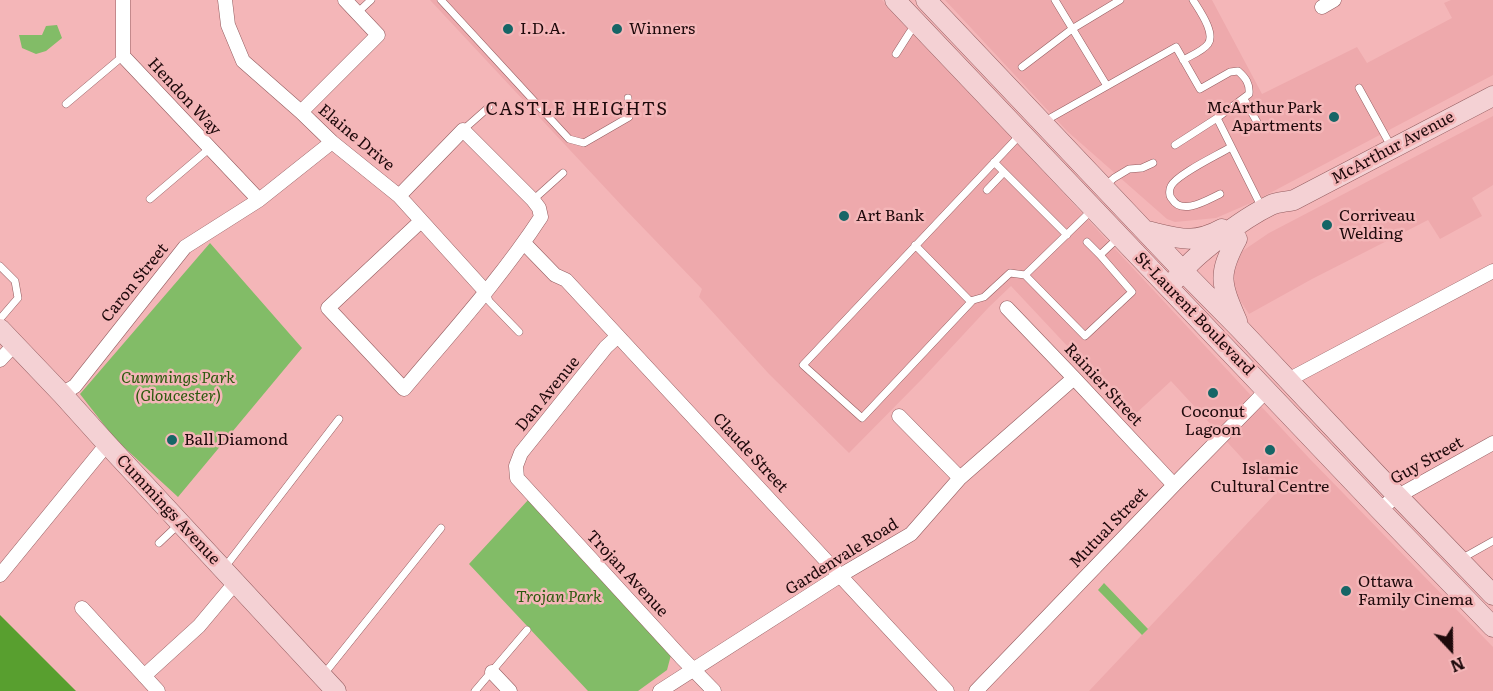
<!DOCTYPE html>
<html>
<head>
<meta charset="utf-8">
<style>
  body { margin:0 }
  #map { position:relative; width:1493px; height:691px; overflow:hidden; background:#f4b6b8; font-family:Literata,serif }
  canvas { display:block }
  .north { position:absolute; left:1421px; top:619px; width:60px; height:60px; -webkit-text-stroke:4px #f4b6b8; paint-order:stroke; rotate:158deg; font-size:16px; font-weight:700; line-height:24px; text-align:center; color:#1e090b }
  .north::after { content:''; display:block; margin:auto; width:21px; height:27px; background:#1e090b; clip-path:polygon(50% 0,100% 100%,50% 72%,0 100%) }
</style>
</head>
<body>
<div id="map">
<canvas width="1493" height="691"></canvas>
<div class="north">N</div>
</div>
<script>
const ctx = document.querySelector('canvas').getContext('2d');
ctx.lineJoin = 'round';
function paint(path, color) {
  ctx.fillStyle = color;
  ctx.fill(path, 'evenodd');
}
function trace(path, color, width, dash) {
  ctx.strokeStyle = color;
  ctx.lineWidth = width;
  ctx.lineCap = dash ? 'butt' : 'round';
  ctx.setLineDash(dash || []);
  ctx.stroke(path);
}
function label(font, color, halo, rows, align = 'center') {
  ctx.font = font + ' Literata,serif';
  ctx.lineWidth = 5;
  ctx.setLineDash([]);
  ctx.textBaseline = 'middle';
  ctx.strokeStyle = halo;
  ctx.fillStyle = color;
  for (const [text, x, y, turn = 0] of rows) {
    ctx.save();
    ctx.translate(x, y);
    ctx.rotate((+turn || 0) * Math.PI / 180);
    ctx.textAlign = isNaN(turn) ? turn : align;
    if (halo) ctx.strokeText(text, 0, 0);
    ctx.fillText(text, 0, 0);
    ctx.restore();
  }
}
paint(new Path2D(`
  M430,0h452l44,45 383,413 184,189v44h-404l186,-197 -104,-113 -40,37 -31,-37 -89,-95 -22,21 -67,72 -73,74 -80,-79 -70,-77 3,-8 -78,-81z
  M945,0h267l50,94 95,-47 10,16 85,-45 -8,-15 7,-3h42v75l-240,127 -37,16 -41,4 -8,-3 -100,-88z
  M1493,116v69l-21,13 10,18 -42,23 -12,-19 -116,59 -63,35 -15,-23 -2,-18 9,-21 28,-19z`), '#eea9ac');
paint(new Path2D(`
  M57,25l5,13 -16,13 -10,3 -14,-6 -3,-13h23l4,-9z
  M210,243l92,105 -124,149 -63,-58 -35,-45z
  M529,499l142,156 -4,15 -29,21h-50l-119,-127z
  M1104,583l44,46 -6,6 -44,-45z`), '#82bc67');
paint(new Path2D(`
  M0,615l76,76h-76z`), '#589f2f');
const lane = new Path2D(`
  M441,0l128,139 15,4 45,-26 -1,-19
  M1055,0l52,86
  M357,13l14,-13
  M896,54l14,-22 6,-7
  M1183,60c7,-4 20,-9 25,-16 8,-11 -9,-34 -15,-44
  M1022,67l50,-38 48,-29
  M1359,88l33,60
  M1244,99l17,30
  M66,104l57,-48
  M1217,118l45,90
  M1045,121l131,-74 24,42 30,-17 8,-1c8,7 12,13 11,23l-32,24 -42,27
  M463,130l26,-23
  M994,162l73,73
  M1105,186l9,-8 15,-9 13,-1 11,-5
  M987,190l17,-18
  M1220,194c-13,6 -38,22 -48,5 -3,-3 -3,-9 -1,-13 6,-12 47,-31 60,-39
  M150,199l60,-51
  M533,200l30,-27
  M1087,242l13,13
  M915,245l55,56 14,-4 26,-24 15,2 67,-65
  M0,266l15,15 3,17 -18,21
  M1025,275l60,61 47,-44 -32,-37 18,-17
  M486,292l3,9 30,31
  M972,301l-110,117 -59,-53 217,-230
  M159,543l19,-18
  M1461,559l32,-18
  M225,567l114,-148
  M324,674l117,-146
  M475,691l52,-61`);
const street = new Path2D(`
  M123,0v56l136,144
  M225,0l3,25 15,36 58,51 31,30 67,54 87,96
  M1322,7l12,-7
  M301,112l77,-77 -33,-35
  M399,196l64,-66 70,70 6,8 2,9c-40,61 -90,116 -137,172l-76,-81 93,-87
  M524,243l31,32 11,5 381,411
  M1007,308l67,70 100,107
  M618,336l-12,11 -85,106 -5,13 1,12 164,179 33,34
  M0,360l14,-15
  M1288,380l205,-109
  M62,394l13,-8 110,-139 74,-47 73,-58
  M899,416l61,62
  M1379,509l19,-13 95,-53
  M0,575l107,-131
  M82,608l76,83
  M492,672l18,19
  M144,676l55,-50 36,-43
  M660,691l181,-116 70,-41 49,-56 114,-100
  M976,691l198,-206 93,-95`);
const secondary = new Path2D(`
  M895,0l484,509 114,118
  M926,0l256,270 58,59 146,155 107,111
  M1147,231c30,7 46,14 75,-2
  M1176,279c17,-24 68,-61 95,-74 7,-3 15,-3 23,-5l199,-104
  M1237,321c-16,-37 -20,-46 0,-82
  M0,329l62,65 45,50 229,247`);
trace(lane, '#945d60', 8);
trace(street, '#945d60', 15);
trace(secondary, '#945d60', 21);
trace(lane, '#fff', 7);
trace(street, '#fff', 14);
trace(secondary, '#f4d1d4', 20);
for (const [x, y, r, color] of [
  [508,29,6,"#166566"],
  [617,29,6,"#166566"],
  [1334,117,6,"#166566"],
  [844,216,6,"#166566"],
  [1327,225,6,"#166566"],
  [1213,393,6,"#166566"],
  [172,440,6,"#166566"],
  [1270,450,6,"#166566"],
  [1346,591,6,"#166566"]
]) {
  const dot = new Path2D();
  dot.arc(x, y, r, 0, 2 * Math.PI);
  ctx.fillStyle = color;
  ctx.fill(dot);
  trace(dot, '#f4b6b8', 2);
}
label('16px', '#1e090b', '#f4b6b8', [
  ["I.D.A.",520,29],
  ["Winners",629,29],
  ["McArthur Park",1322,108,"right"],
  ["Apartments",1322,126,"right"],
  ["Art Bank",856,216],
  ["Corriveau",1339,216],
  ["Welding",1339,234],
  ["Coconut",1213,412,"center"],
  ["Lagoon",1213,430,"center"],
  ["Ball Diamond",184,440],
  ["Islamic",1270,469,"center"],
  ["Cultural Centre",1270,487,"center"],
  ["Ottawa",1358,582],
  ["Family Cinema",1358,600]
], 'left');
label('16px', '#1e090b', '#f4b6b8', [
  ["Hendon Way",184,97,47],
  ["Elaine Drive",356,138,40],
  ["McArthur Avenue",1393,148,-28],
  ["Caron Street",135,283,-51],
  ["St-Laurent Boulevard",1194,314,46],
  ["Rainier Street",1103,385,47],
  ["Dan Avenue",548,394,-51],
  ["Claude Street",750,453,47],
  ["Guy Street",1427,461,-29],
  ["Cummings Avenue",168,510,47],
  ["Mutual Street",1109,528,-46],
  ["Gardenvale Road",842,557,-32],
  ["Trojan Avenue",627,574,47]
]);
label('italic 16px', '#2c5a0e', '#f4b6b8', [
  ["Cummings Park",178,378],
  ["(Gloucester)",178,396],
  ["Trojan Park",559,597]
]);
ctx.letterSpacing = '1.5px';
label('18px', '#1e090b', '#f4b6b8', [
  ["CASTLE HEIGHTS",577,110]
]);
ctx.letterSpacing = '0px';
</script>
</body>
</html>
